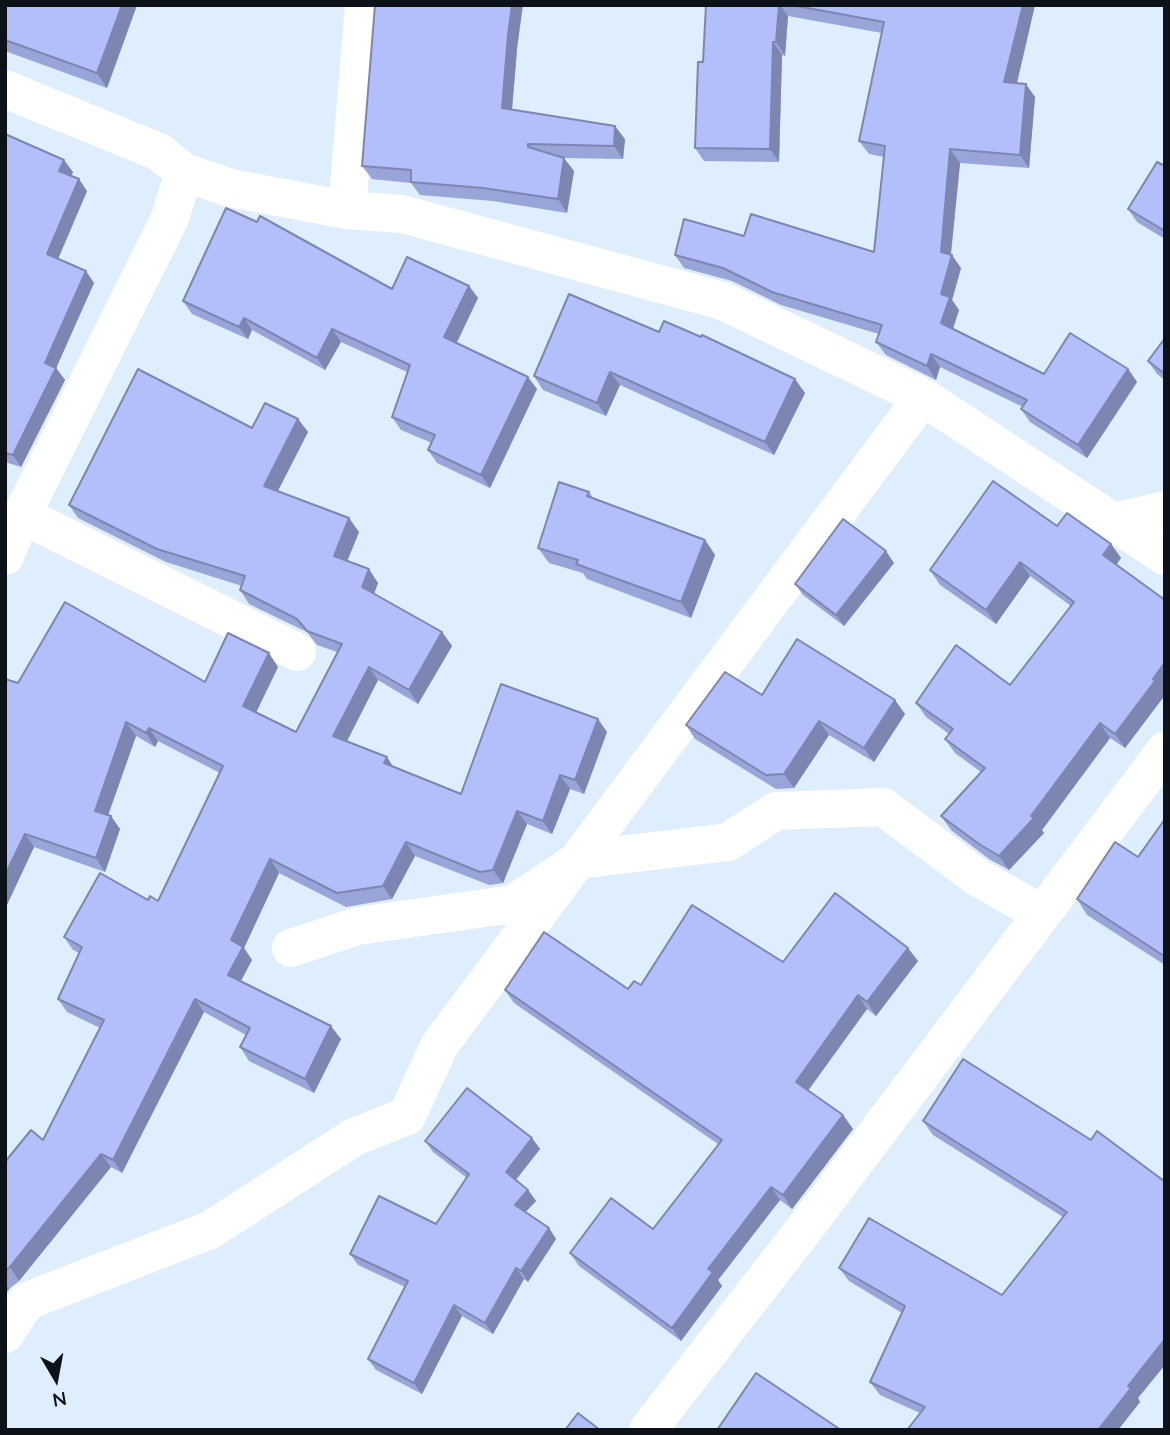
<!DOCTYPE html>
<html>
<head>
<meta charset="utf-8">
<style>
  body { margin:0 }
  #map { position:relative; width:1170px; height:1435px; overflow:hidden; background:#deeefd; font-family:Quicksand,sans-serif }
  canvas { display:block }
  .frame { position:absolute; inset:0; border:7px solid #0c1217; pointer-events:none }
  .north { position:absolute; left:21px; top:1344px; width:70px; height:70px; -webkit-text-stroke:5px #deeefd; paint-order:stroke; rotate:170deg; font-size:19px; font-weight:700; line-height:28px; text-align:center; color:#0c1217 }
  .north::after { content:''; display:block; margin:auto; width:24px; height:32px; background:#0c1217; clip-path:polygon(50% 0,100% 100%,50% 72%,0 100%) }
</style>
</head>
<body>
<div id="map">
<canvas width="1170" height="1435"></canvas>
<div class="frame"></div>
<div class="north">N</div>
</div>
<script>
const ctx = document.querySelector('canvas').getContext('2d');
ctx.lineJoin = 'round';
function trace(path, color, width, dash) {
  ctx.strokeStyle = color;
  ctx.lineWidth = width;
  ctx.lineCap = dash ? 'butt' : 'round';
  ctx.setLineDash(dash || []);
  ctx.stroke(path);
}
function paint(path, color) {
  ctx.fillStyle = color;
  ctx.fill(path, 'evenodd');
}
trace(new Path2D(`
  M5,89l154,63 25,20 46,16 117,22 55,4 321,87 200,96 242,159
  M347,210l17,-205
  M22,515l275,137
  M1114,522l51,-12
  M5,556l17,-41 148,-297 14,-46
  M291,948l67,-22 155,-22 66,-44 149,-18 48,-31 107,-4 94,70 65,37
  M5,1334l22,-33 183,-71 144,-93 53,-21 32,-70 484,-649
  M648,1430l154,-198 363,-481`), '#fff', 38);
paint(new Path2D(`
  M5,5h132l-30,83 -102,-37z
  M706,5h329l-18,78 18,14 -6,71 -69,-5 -9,92 10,13 -9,32 7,10 -6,19 91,45 84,-5 9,13 -50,76 -57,-36 -9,-13 2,-2 -83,-40 -4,13 -50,-25 -10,-13 3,-8 -98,-29 -49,-24 -48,-13 -9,-13 69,-19 130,16 10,-95 -15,-3 -10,-13 23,-108 -94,-17 -3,40 -3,-1 -3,107 -75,-1 -9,-13 8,-86z
  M517,49l-5,60 113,30 -2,20 -60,-1 11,13 -7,42 -74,-12 -73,-6 -9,-12 -39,-4 -10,-13z
  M5,134l68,38 -2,4 16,15 -29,68 36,24 -38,85 9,12 -44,87 -16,-5z
  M1165,166v73l-28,-17 -9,-13z
  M469,286l9,12 -21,45 80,46 -47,99 -53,-25 -9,-13 4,-7 -31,-13 -9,-13 15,-45 -66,-30 -16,28 -73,-40 -4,9 -56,-25 -9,-13 209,-12z
  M569,294l236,99 -31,62 -154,-70 -14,31 -63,-26 -9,-14z
  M1165,338v42l-8,-6 -9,-13z
  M298,419l10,13 -30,59 81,41 -12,29 31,22 -4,11 68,38 10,14 -34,58 -40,-24 -31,61 46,26 68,27 146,-62 -23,62 -14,-5 -18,45 -25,-10 -24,59 -14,2 -74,-29 -23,43 -46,8 -67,-34 -35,75 8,12 -11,21 100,58 -27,54 -65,-32 -9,-14 6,-12 -42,-23 -82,161 -11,-6 -92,114 -10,8 -4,5v-132l38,-22 57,-112 -33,-16 -9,-13 21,-46 -6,-3 -9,-13 84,-37 10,1 62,-128 -62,-32 -3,6 -19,-11 -28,79 12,14 -15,43 -71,-25 -29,62v-230l13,4 187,-1 73,-15 -22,45 40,20 41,-80 -20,-7 -10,-13 -58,-28 -9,-14 2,-4 -76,-24 -88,-44 -9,-13 183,-77z
  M589,492l5,7 111,41 10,15 -24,63 -104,-39 -4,-6 -34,-10 -11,-15z
  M1057,526l54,18 10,14 -5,7 49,35v90l-2,2 2,3 -40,53 -15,-10 -68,92 2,3 -35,37 -20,-11 -38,-29 -10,-14 40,-44 -26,-19 -10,-14 4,-5 -23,-17 -10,-14 94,-18 61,-79 -41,-30 -34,48 -56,-39 -10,-15z
  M894,563l-50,63 -41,-31 -8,-11z
  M762,695l143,19 -31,48 -45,-27 -35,53 -18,1 -81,-50 -9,-14z
  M1165,819v146l-78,-50 -10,-16 61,-42z
  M918,961l-42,55 -9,-7 -59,81 35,25 10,14 -61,80 -12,-9 -62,80 4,6 -41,55 -102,-75 -9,-13 83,-24 65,-85 -204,-141 -9,-13 123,-1 13,-4 142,-23z
  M923,1121l168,19 47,258 2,4 -22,28h-211l13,-17 -40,-18 -10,-13 32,-69 -53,-32 -10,-13 163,27 61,-78 -130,-82z
  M532,1138l8,11 -24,31 12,10 8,11 -11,11 24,16 7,11 -28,43 -4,-3 -31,55 -31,-18 -40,78 -46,-24 -8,-11 37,-72 -47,-22 -8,-11 86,-30 31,-46 -34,-26 -8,-11z`), '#99a4d8');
paint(new Path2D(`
  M122,5h15l-30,83 -10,-15z
  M512,5h11l-6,44 -6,72 -9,-13 6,-73z
  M779,5h1l8,11 -3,40 -9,-14z
  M1023,5h12l-21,90 -10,-13z
  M773,42l9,13 -3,107 -9,-13z
  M1026,84l9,13 -6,71 -9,-13z
  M615,126l10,13 -2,20 -9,-13z
  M950,149l10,14 -10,98 2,-6 9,13 -9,32 7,10 -9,27 -9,-14v-71z
  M564,158l10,13 -7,42 -9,-14z
  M64,160l9,12 -5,11 -9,-12z
  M79,179l8,12 -32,75 -8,-12z
  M86,271l8,12 -41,92 -8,-12z
  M469,286l9,12 -25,51 -9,-12z
  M244,318l8,12 -4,9 -9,-12z
  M332,329l9,13 -16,28 -8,-12z
  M931,354l9,13 -4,13 -9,-14z
  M56,368l9,12 -44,87 -8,-12z
  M1128,369l9,13 -50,76 -9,-13z
  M610,372l10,13 -14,31 -9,-13z
  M528,377l9,12 -47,99 -9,-13z
  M795,379l10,14 -31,62 -9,-13z
  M298,419l10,13 -35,68 -9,-14z
  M349,518l10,14 -15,37 -10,-13z
  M705,540l10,15 -24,63 -10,-16z
  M1111,544l10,14 -8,11 -10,-14z
  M886,551l8,12 -50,63 -8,-11z
  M1020,562l10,14 -34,48 -10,-14z
  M369,569l9,14 -7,18 -9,-14z
  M442,632l10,14 -34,58 -9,-14z
  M269,653l9,14 -25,52 -10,-13z
  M1165,662v28l-2,2 2,3 -40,53 -10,-14z
  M369,667l9,13 -35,69 -10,-13z
  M895,700l10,14 -31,48 -10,-14z
  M598,719l9,13 -23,62 -9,-14z
  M819,721l10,14 -35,53 -10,-14z
  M126,722l10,14 -31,88 -10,-13z
  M1100,723l10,15 -68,92 2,3 -35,37 -10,-14 32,-40z
  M149,728l9,13 -3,6 -9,-14z
  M387,757l9,14 -12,-8z
  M560,775l10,14 -18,45 -9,-13z
  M517,811l10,13 -24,59 -10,-13z
  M111,816l9,13 -15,43 -9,-14z
  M25,834l9,13 -29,62v-34z
  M406,842l9,14 -23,43 -9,-13z
  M270,859l9,14 -35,75 8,12 -15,28 -9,-13 3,-35z
  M908,948l10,13 -42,55 -9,-14z
  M858,995l9,14 -62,86 -9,-13z
  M195,999l9,13 -82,161 -9,-13z
  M331,1026l10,13 -27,54 -9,-14z
  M843,1115l10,14 -61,80 -9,-14z
  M532,1138l8,11 -27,34 -7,-11z
  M101,1154l10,13 -92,114 -9,-14z
  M771,1187l9,13 -62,80 4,6 -41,55 -9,-13 36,-59z
  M528,1190l8,11 -14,15 -7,-11z
  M549,1228l7,11 -28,43 -7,-11z
  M516,1268l8,11 -31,55 -8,-11z
  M5,1284l4,5 -4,5z
  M454,1305l8,11 -40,78 -8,-11z
  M1165,1339v26l-27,33 2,4 -22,28h-20l30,-44z`), '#7d86b0');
const building = new Path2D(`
  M5,5h117l-25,68 -92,-33z
  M375,5h137l-4,30 -6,73 113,18 -1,20 -86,-2v3l36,11 -6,41 -75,-11 -72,-6v-12l-49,-4z
  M706,5h73l-3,37h-3l-3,107 -75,-1 3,-86h5z
  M791,5h232l-19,77 22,2 -6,71 -70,-6 -9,103 11,3 -11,39 9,3 -9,26 103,51 26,-41 58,36 -50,76 -57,-36 6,-9 -96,-46 -4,12 -51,-24 6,-17 -110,-33 -49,-24 -48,-13 9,-36 60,17 7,-22 123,38 11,-106 -26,-5 25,-119z
  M5,134l59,26 -5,11 20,8 -32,75 39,17 -41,92 11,5 -43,87 -8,-2z
  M1157,162l8,4v65l-37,-22z
  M226,208l31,14 3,-6 132,73 15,-32 62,29 -25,51 84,40 -47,98 -53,-25 7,-15 -43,-18 18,-52 -78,-36 -15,29 -73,-40 -5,9 -56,-26z
  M569,294l90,38 5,-11 37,16 1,-2 93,44 -30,63 -155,-70 -13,31 -63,-27z
  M1165,338v36l-17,-13z
  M138,369l114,59 13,-25 33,16 -34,67 85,32 -15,38 35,13 -7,18 80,45 -33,58 -40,-23 -36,69 54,21 -3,6 77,31 40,-110 97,35 -23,61 -15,-5 -17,46 -26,-10 -24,59 -13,2 -74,-30 -23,44 -46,7 -67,-34 -39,81 12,7 -15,28 103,51 -26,53 -65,-32 10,-19 -55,-29 -82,161 -12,-6 -91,113 -5,4v-109l26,-32 12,10 61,-120 -46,-21 24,-52 -18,-10 36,-64 48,27 2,-4 8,5 65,-135 -74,-38 -3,5 -20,-11 -31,89 16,5 -15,42 -71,-24 -20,41v-196l13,4 47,-81 140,80 23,-49 41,20 -26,53 53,26 46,-88 -35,-13 -10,-12 -57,-29 5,-14 -88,-27 -88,-44z
  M993,481l64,45 10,-13 44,31 -8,11 62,45v62l-12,17 2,2 -40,53 -15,-11 -69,93 3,2 -35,38 -20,-12 -38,-28 44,-48 -40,-29 8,-10 -37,-26 40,-58 54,40 64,-83 -54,-40 -34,48 -56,-40z
  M559,482l30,10 -2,4 118,44 -24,62 -105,-38 2,-4 -40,-12z
  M843,519l43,32 -50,64 -41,-31z
  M797,639l98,61 -31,48 -45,-27 -35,53 -18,1 -80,-50 39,-53 37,23z
  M1165,819v136l-1,1 -87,-57 38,-57 23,15z
  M835,893l73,55 -41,54 -9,-7 -62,87 47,33 -60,80 -12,-8 -63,82 5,3 -41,56 -102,-75 41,-55 42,31 69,-89 -217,-150 39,-58 84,57 6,-8 7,4 51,-80 91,57z
  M963,1059l128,81 6,-9 67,50 1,-1v159l-37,47 3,2 -33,42h-191l18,-23 -55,-25 35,-76 -66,-38 30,-50 133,77 65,-83 -144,-91z
  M467,1088l65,50 -26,34 22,18 -13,15 34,23 -28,43 -5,-3 -31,55 -31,-18 -40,78 -46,-24 40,-78 -58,-27 29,-58 57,28 33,-50 -44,-33z
  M756,1373l85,57h-124z
  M578,1413l22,17h-35z`);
paint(building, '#b2bffb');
trace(building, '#7d86b0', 2);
</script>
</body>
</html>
